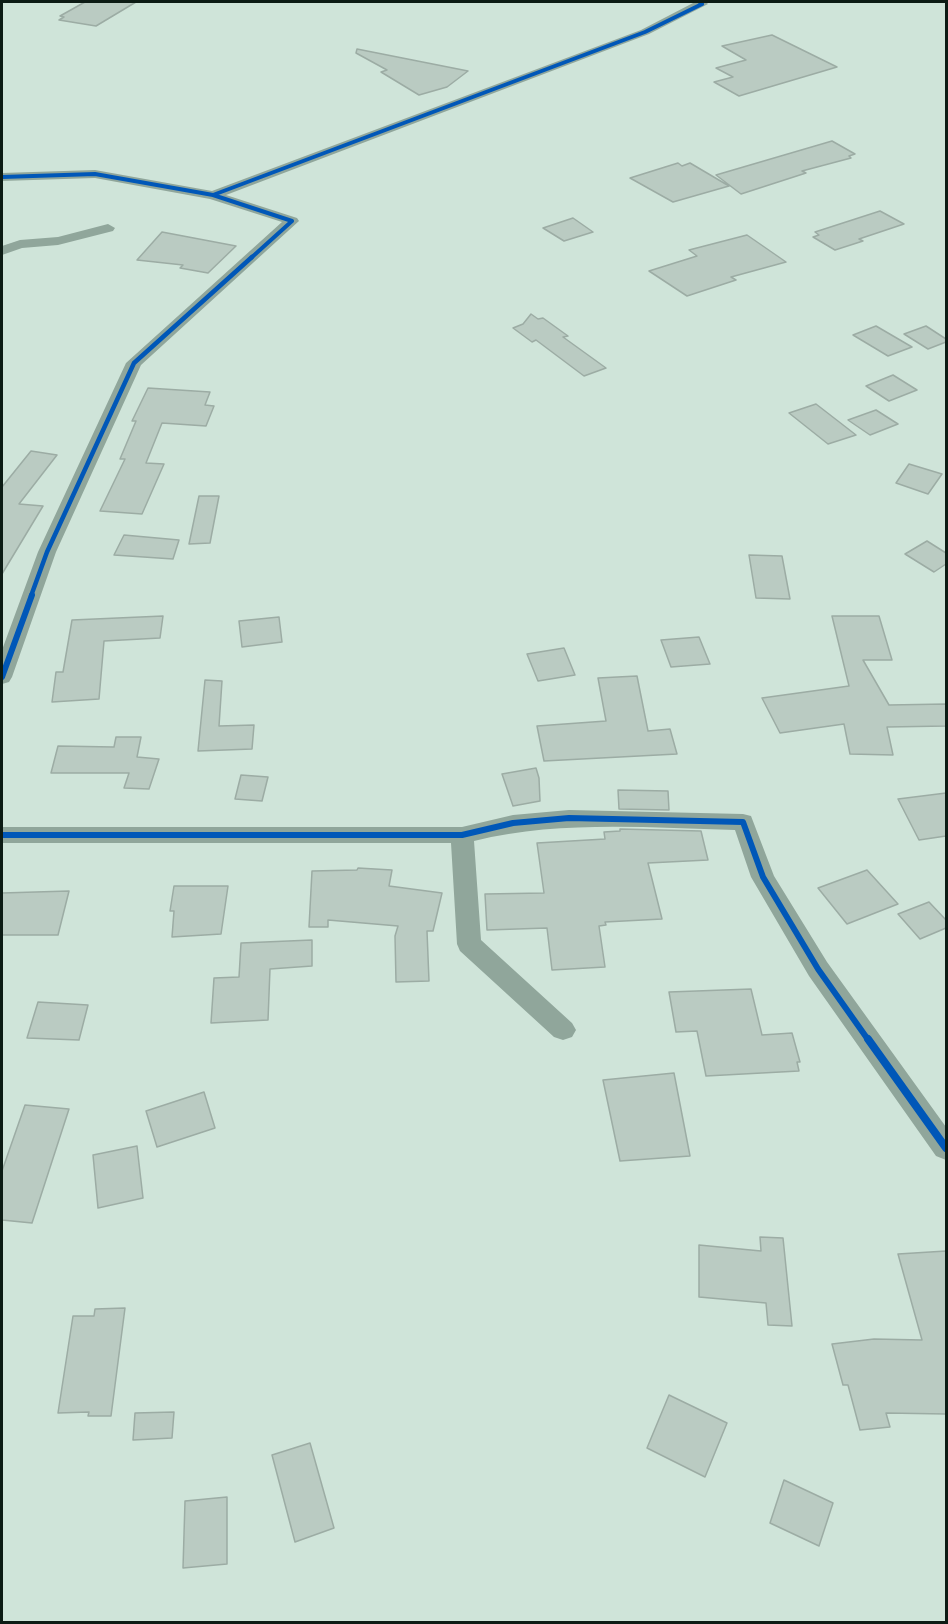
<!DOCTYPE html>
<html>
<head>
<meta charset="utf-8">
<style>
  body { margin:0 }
  #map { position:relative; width:948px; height:1624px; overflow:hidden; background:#cfe4d9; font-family:"Playfair Display",serif }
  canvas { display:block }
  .frame { position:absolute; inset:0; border:3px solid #0c1b14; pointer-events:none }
</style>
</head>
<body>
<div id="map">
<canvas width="948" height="1624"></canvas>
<div class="frame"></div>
</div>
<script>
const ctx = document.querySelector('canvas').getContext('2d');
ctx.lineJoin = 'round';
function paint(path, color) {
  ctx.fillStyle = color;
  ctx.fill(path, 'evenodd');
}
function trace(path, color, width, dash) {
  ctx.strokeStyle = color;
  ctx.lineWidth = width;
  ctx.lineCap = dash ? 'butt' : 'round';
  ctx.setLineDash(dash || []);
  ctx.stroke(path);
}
const building = new Path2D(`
  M85,2h51l-40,24 -37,-6 5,-3 -4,-1z
  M772,35l65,32 -98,29 -25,-14 19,-5 -17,-9 30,-8 -24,-14z
  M357,49l111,22 -21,16 -28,8 -38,-23 6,-2 -31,-17z
  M832,141l23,13 -6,2 2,2 -49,13 4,2 -65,21 -25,-19z
  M678,163l4,3 8,-3 39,23 -56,16 -43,-24z
  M880,211l24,13 -45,15 4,2 -28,9 -22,-13 6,-2 -4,-3z
  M573,218l20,14 -29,9 -21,-13z
  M162,232l74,14 -28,27 -28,-5 3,-3 -46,-5z
  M747,235l39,27 -55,15 5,3 -49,16 -38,-25 48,-15 -8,-6z
  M531,314l7,5 5,-1 25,18 -5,1 43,31 -22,8 -48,-36 -4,2 -19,-14 10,-4z
  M876,326l36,21 -24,9 -35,-21z
  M926,326l20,13v3l-18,7 -24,-15z
  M893,375l24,15 -28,11 -23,-15z
  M148,388l62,4 -5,13 9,1 -8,20 -44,-3 -16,40 18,1 -22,50 -42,-3 25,-52h-5l16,-38h-4z
  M816,404l40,31 -28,9 -39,-31z
  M876,410l22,14 -28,11 -22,-15z
  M31,451l26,4 -38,49 24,2 -41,68v-87z
  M909,464l33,10 -14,20 -32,-11z
  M199,496h20l-9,47 -21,1z
  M124,535l55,5 -6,19 -59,-4z
  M927,541l19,12v11l-12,8 -29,-18z
  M749,555l33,1 8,43 -34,-1z
  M163,616l-3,22 -56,3 -5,58 -47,3 4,-30h7l9,-52z
  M832,616h47l13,44h-29l26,45 57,-1v22l-59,1 6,28 -43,-1 -6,-30 -64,9 -18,-35 87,-12z
  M279,617l3,25 -40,5 -3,-26z
  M699,637l11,27 -39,3 -10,-27z
  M564,648l11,27 -37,6 -11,-27z
  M637,676l11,55 22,-2 7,25 -133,7 -7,-35 69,-5 -8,-43z
  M205,680l17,1 -3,45 35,-1 -2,24 -54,2z
  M116,737h25l-4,20 22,2 -10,30 -25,-1 5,-15h-78l7,-27 56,1z
  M536,768l3,10 1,23 -27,5 -11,-32z
  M241,775l27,2 -6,24 -27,-2z
  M618,790l50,1 1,19 -50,-1z
  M946,793v43l-27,4 -21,-41z
  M620,829l81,2 7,29 -60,3 14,56 -57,3 1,3 -7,1 6,41 -53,3 -5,-42 -60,2 -2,-36 59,-1 -7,-50 68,-4 -1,-7 16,-1z
  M358,868l34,2 -3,16 53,7 -9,38h-6l2,50 -33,1 -1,-46 3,-10 -70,-6v7h-19l3,-56 45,-1z
  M867,870l31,34 -51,20 -29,-36z
  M174,886h54l-7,48 -49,3 2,-26h-4z
  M69,891l-11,44h-56v-42z
  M929,902l17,18v8l-26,11 -22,-25z
  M312,940v26l-42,3 -2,51 -57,3 3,-45 25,-1 2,-34z
  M751,989l11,46 30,-2 8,29h-3l2,9 -93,5 -9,-45 -21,1 -7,-40z
  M38,1002l50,3 -9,35 -52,-2z
  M674,1073l16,83 -70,5 -17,-81z
  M204,1092l11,36 -58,19 -11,-36z
  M25,1105l44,4 -37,114 -30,-3v-49z
  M137,1146l6,52 -45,10 -5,-53z
  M760,1237l23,1 9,88 -24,-1 -2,-22 -67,-6v-52l62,6z
  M946,1251v163l-60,-1 4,14 -30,3 -12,-45h-5l-11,-41 42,-5 48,1 -24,-86z
  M125,1308l-14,108h-23l1,-4 -31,1 15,-97h21l1,-7z
  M669,1395l58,28 -22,54 -58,-29z
  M174,1412l-2,26 -39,2 2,-27z
  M310,1443l24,85 -39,14 -23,-87z
  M784,1480l49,23 -14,43 -49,-23z
  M227,1497v67l-44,4 2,-67z`);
paint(building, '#bacbc2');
trace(building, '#9caca4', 1.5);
paint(new Path2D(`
  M695,2h11l2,2 -59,30 -423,161 71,23 2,3 -158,144 -85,187 -44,125 -3,5 -7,2v-34l36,-98 88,-189 156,-141 -72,-23 -115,-21 -93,3v-8l93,-3 117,21 429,-161z
  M108,224l7,4 -2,3 -55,14 -36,3 -20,7v-9l18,-6 38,-3z
  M569,810l174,4 8,2 23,60 53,86 119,165v33l-10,-4 -127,-180 -58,-99 -16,-47c-88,-2 -175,-10 -261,11l7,99 91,83 4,7 -4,7 -9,3 -9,-3 -94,-86 -3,-7 -6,-101h-449v-16h460l51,-12z`), '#90a69b');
trace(new Path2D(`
  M2,177l93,-3 118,21 432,-163 57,-28 -2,-2
  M213,195l79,26 -41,37`), '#0057b8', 4);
trace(new Path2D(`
  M31,596l16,-44 87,-189 118,-106`), '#0057b8', 4.5);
trace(new Path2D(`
  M2,677l30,-82
  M2,835h460l51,-12 56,-5 174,4 20,55 55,92 51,72`), '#0057b8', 6);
trace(new Path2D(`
  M868,1039l78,109`), '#0057b8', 8);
</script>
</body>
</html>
